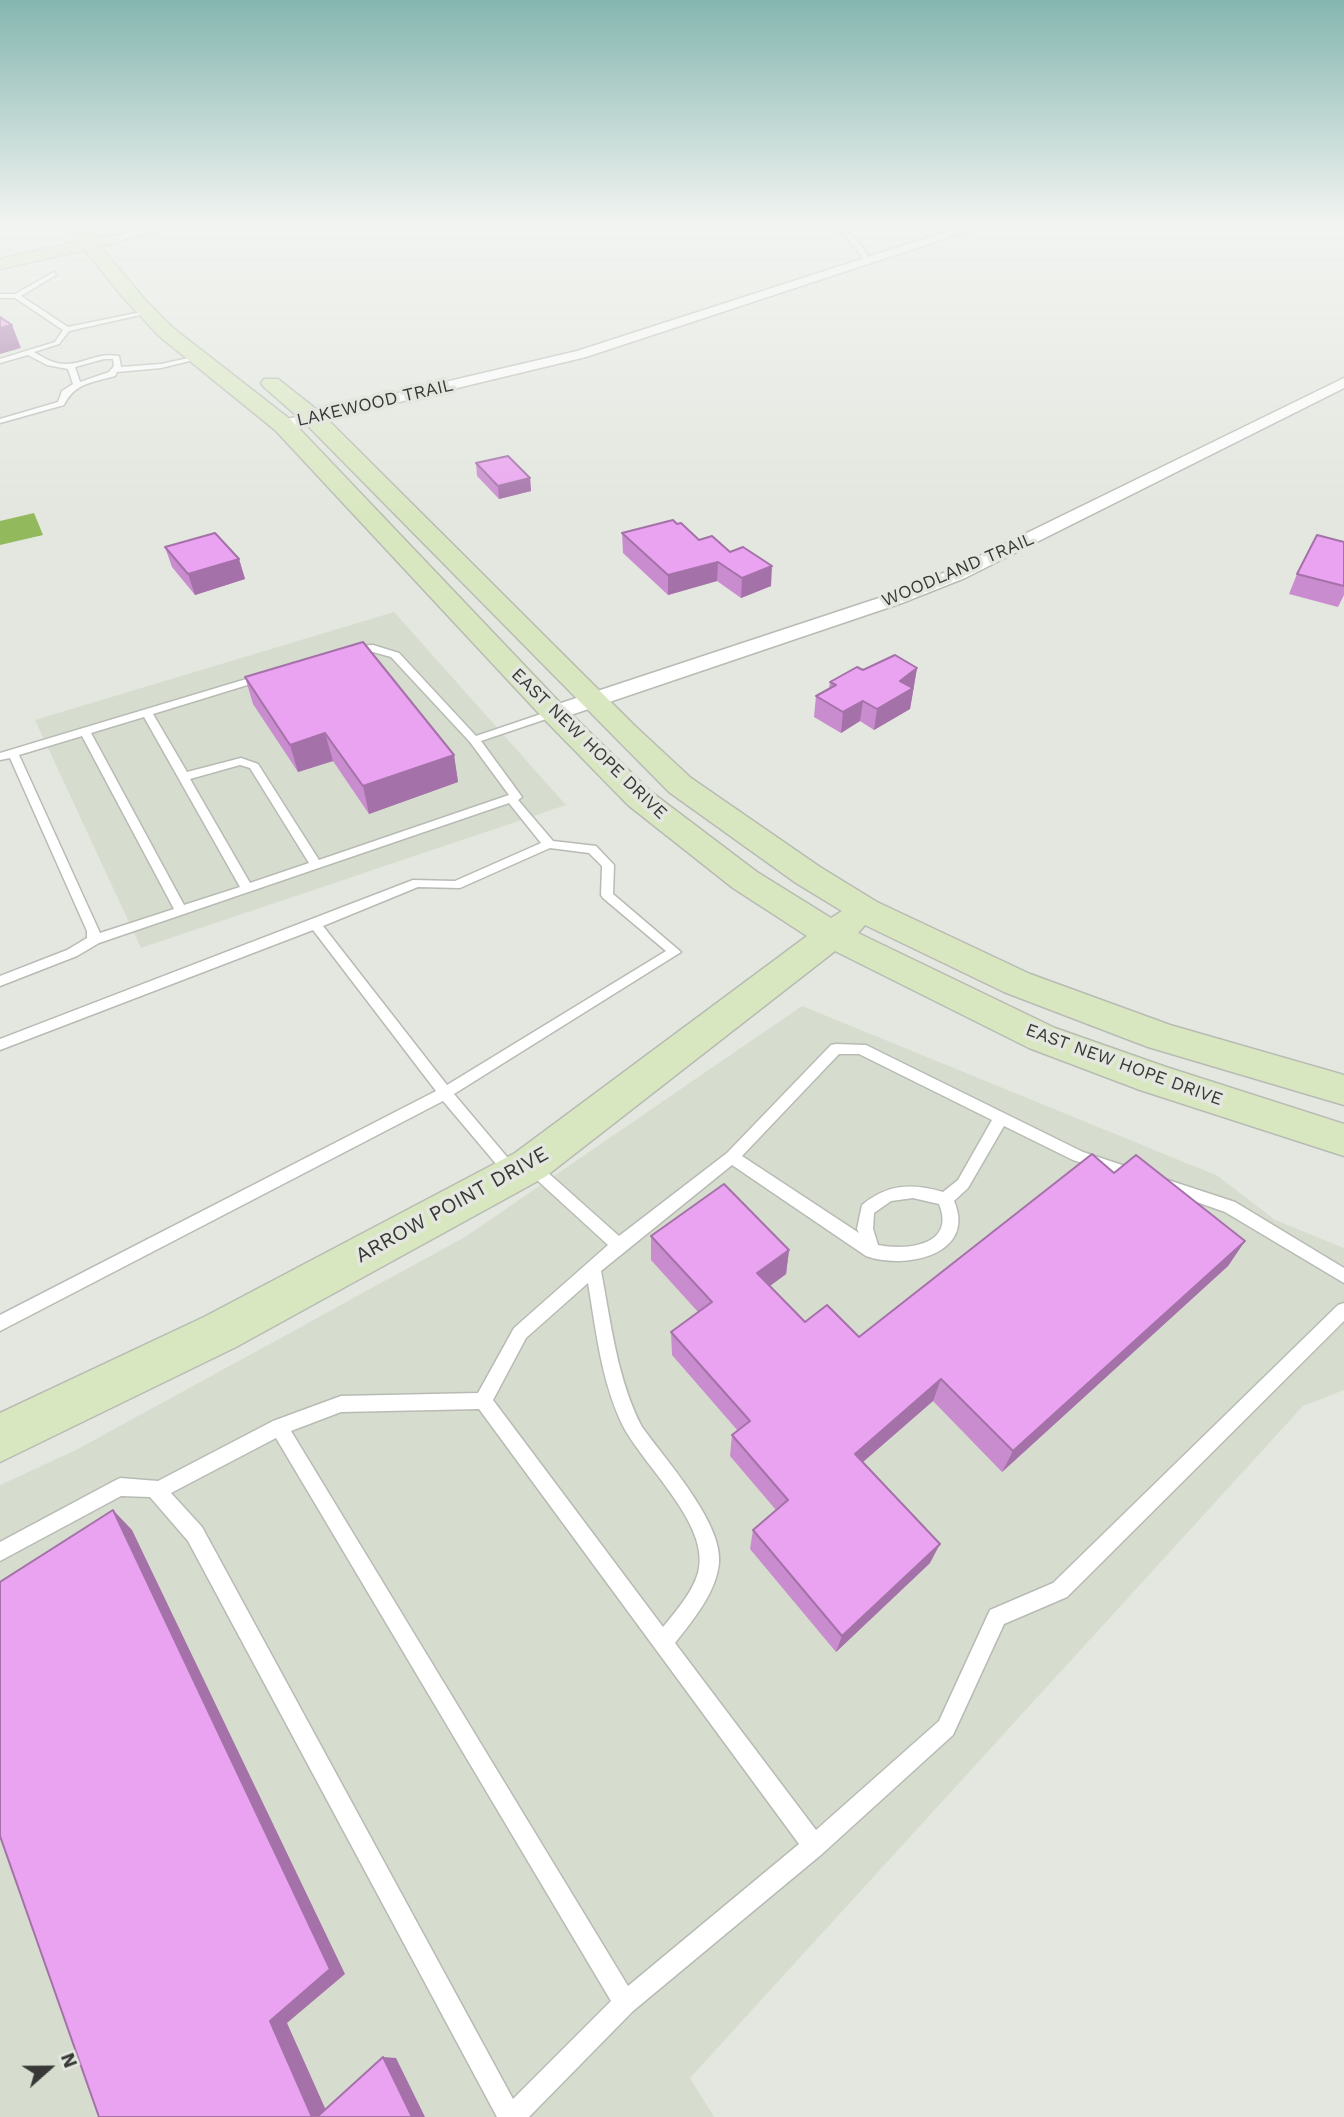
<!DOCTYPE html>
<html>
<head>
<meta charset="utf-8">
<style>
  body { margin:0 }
  #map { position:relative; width:1344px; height:2117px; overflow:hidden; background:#e3e7df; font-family:"Work Sans",sans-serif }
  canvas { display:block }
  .north { position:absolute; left:14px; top:2033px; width:70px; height:70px; -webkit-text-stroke:5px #e3e7df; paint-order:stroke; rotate:69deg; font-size:19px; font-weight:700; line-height:28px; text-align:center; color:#383936 }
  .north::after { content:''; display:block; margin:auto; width:24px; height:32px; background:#383936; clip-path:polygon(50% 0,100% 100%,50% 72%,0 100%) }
</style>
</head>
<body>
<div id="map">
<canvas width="1344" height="2117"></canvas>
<div class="north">N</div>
</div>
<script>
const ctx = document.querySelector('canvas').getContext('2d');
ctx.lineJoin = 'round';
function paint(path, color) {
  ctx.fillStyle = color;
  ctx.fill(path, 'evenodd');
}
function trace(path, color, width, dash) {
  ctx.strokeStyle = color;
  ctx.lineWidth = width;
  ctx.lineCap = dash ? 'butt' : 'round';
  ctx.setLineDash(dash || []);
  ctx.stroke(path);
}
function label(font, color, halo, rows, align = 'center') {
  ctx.font = font + ' "Work Sans",sans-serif';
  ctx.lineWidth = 7;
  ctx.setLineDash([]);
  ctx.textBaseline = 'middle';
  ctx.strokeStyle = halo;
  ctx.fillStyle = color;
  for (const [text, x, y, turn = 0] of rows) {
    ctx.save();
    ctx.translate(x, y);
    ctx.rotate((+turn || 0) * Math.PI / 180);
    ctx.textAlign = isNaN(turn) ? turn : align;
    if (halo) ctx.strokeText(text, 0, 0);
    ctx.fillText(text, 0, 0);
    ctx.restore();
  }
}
paint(new Path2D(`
  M394,612l172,193 -425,143 -106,-228z
  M802,1006l416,170 57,44 69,28v142l-41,16 -613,672 24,39h-714v-632l76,-35 389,-213z`), '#d6ddcf');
paint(new Path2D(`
  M34,513l9,22 -43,10v-24z`), '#92b95c');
const lane = new Path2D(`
  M820,222c22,0 43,21 50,39h-4l-23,-28z
  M54,272l2,3 -35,21 47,31 78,-16 3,2 -80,18 -10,13 -25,8c10,6 21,13 33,12 19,-1 32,-12 52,-8l2,11 40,-3 37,-8 4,2 -41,10 -44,4 -2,4c-21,6 -41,7 -51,29l-64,18v-4l58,-17 4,-11 11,-7 -5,-15 -21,-4 -19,-10 -28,8v-4l55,-17 8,-12 -48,-32h-15v-4h15zM104,359h9l1,7 -5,6 -29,10 -5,-15z
  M373,645l26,8 77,83 74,-25h8v4l-77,26 41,56 -4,3 35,41 43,5 18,19 -1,29 68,58 -227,142 64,76 3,4 -3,4 -5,2 -5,-2 -65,-77 -443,230v-16l436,-224 -123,-161 -313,120v-11l413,-159 42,1 86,-38 -32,-40 -410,140 -22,13 -77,30v-10l67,-26 20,-12v-7l-77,-173 -10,2v-7l263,-79 4,1v4l-114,35 34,58 54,-14 17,6 61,96 190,-65 -39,-53 -79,-85 -18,-5 -23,2 -5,-3 11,-5zM144,717l96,170 -56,18 -93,-172zM82,736l92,173 -74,24 -81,-178zM240,765l10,3 59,95 -59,20 -60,-104zM550,848l39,5 13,13 -1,29 2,3 63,53 -219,134 -124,-159 95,-39 42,1z
  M836,1044l30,1 217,107 57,19 3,4 -3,4 -5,2 -62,-21 -69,-34 -36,62 -14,13c23,54 -49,69 -88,55l-134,-91 -131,106c10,52 16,108 41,156 23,32 81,96 77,136 -3,30 -26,57 -44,80l141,187 123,-109 51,-111 63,-27 285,-278 6,-2v18l-277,276 -63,27 -51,111 -131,119 -189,157 -104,106h-32l-309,-576 -38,-44 -29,-1 -121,65v-19l114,-61 6,-3 38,3 115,-60 68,-25 137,-3 36,-65 94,-83 -82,-75 -3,-4 3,-4 5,-2 5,2 83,74 108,-83 104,-108zM839,1054h20l133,66 -34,60 -15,12c-32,-9 -55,-8 -81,13l-5,24 2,4 -117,-77zM913,1198l26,6c17,41 -31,47 -61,41l-5,-16 1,-16 17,-12zM588,1283c8,47 13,97 34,141 20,41 90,101 76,149 -6,20 -22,38 -35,54l-170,-227 33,-62zM479,1409l320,435 -171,142 -337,-555 50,-19zM276,1438l335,563 -98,98 -311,-572 -31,-34z
  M1165,1179l70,23 109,66v15l-119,-71 -65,-23 -3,-4 3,-4z`);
const street = new Path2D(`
  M167,222h23l-75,20 -6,-4z
  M976,222h19l-409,135 -303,73 -8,-5 8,-5 294,-69z
  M1344,378v10l-379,190 -63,25 -340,115h-16l-3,-5 3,-5 342,-113 63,-25z`);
const secondary = new Path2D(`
  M64,222h17l13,16 22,-3 2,4 -2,4 -16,3 47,56 26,26 118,92 273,287 86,84 107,81 74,46 11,-7 -46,-28 -127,-91 -364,-369 -41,-36 -3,-4 3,-4h14l43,34 314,313 56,52 129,89 57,35 153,72 140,51 174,50v30l-196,-58 -144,-55 -139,-67 -7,8 197,95 111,39 178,57v32l-204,-66 -111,-42 -194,-97 -290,226 -309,170 -236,115v-49l204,-96 311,-164 292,-217 -74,-48 -105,-83 -84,-86 -269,-289 -116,-94 -37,-40 -37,-46 -85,19v-10l79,-18z`);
trace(lane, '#b8bbb4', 3);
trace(street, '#b8bbb4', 3);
trace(secondary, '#b8bbb4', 3);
paint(lane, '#fff');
paint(street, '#fff');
paint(secondary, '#d9e7c0');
paint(new Path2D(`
  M476,463l54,15 1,13 -32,8 -22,-23z
  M677,524l22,16 72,46 -30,12 -24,-17 -49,14 -45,-42 -1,-20z
  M1344,542v53l-6,12 -49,-13 8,-20z
  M165,547l74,12 6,20 -50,16 -23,-28z
  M917,668l-7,41 -36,21 -14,-9 -19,12 -27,-16 2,-21 13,-7 1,-7 33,-12z
  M245,677l209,78 4,27 -89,32 -36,-53 -35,11 -45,-68z
  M1114,1173l131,68 -17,25 -226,206 -69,-71 -70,61 67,101 -94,89 -86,-103 3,-19 23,-20 -46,-54 2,-21 6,-4 -66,-76 -1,-23 27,-20 -47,-52v-24l138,14 -3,24 -16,12 35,36 54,15z`), '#c98cce');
paint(new Path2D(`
  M12,325l9,23 -21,6v-26z
  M530,478l1,13 -32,8 -1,-13z
  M239,559l6,20 -50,16 -7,-21z
  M718,562l-1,19 -49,14v-20z
  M772,566l-1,20 -30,12 1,-20z
  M917,668l-7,41 -36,21 3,-21 23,-28z
  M863,701l-3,20 -19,12 2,-21z
  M325,733l8,28 -35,11 -8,-27z
  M454,755l4,27 -89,32 -6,-28z
  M1245,1241l-17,25 -226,206 11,-21z
  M789,1250l-3,24 -31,23 2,-24z
  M941,1379l-8,22 -84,73 6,-20z
  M113,1510l19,20 213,444 -58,49 42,94h-17l-42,-96z
  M940,1544l-10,19 -94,89 6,-16z
  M383,2057l13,1 29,59h-13z`), '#a472a8');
const building = new Path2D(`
  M0,317l12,8 -12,3z
  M508,456l22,22 -32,8 -22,-23z
  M673,520l4,4 4,-1 18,17 13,-4 18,16 13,-5 29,19 -30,12 -24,-16 -50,13 -46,-42z
  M215,533l24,26 -51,15 -23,-27z
  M1317,535l27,7v44l-47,-12z
  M363,642l91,113 -91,31 -38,-53 -35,12 -45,-68z
  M895,655l22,13 -17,13 13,7 -36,21 -14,-8 -20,11 -27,-16 20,-11 -6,-3 27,-15 6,3z
  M1092,1154l22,19 22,-18 109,86 -232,210 -72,-72 -86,75 85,90 -98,92 -89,-106 35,-30 -56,-65 18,-14 -79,-89 41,-30 -61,-66 73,-52 65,66 -32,23 48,49 22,-17 32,32z
  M113,1510l217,459 -60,52 42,96h-213l-99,-281v-254z
  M383,2057l29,60h-95z`);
paint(building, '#eaa3f0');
trace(building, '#a472a8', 2);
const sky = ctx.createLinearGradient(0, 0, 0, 519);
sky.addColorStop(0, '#85b6b0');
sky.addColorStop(0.43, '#f2f4f1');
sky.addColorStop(1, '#f2f4f100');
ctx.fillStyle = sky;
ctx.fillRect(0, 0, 1344, 519);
label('18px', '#383936', '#e3e7df', [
  ["LAKEWOOD TRAIL",375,403,-13],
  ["WOODLAND TRAIL",958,570,-23],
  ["EAST NEW HOPE DRIVE",589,744,44],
  ["EAST NEW HOPE DRIVE",1124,1065,20]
]);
label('21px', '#383936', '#e3e7df', [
  ["ARROW POINT DRIVE",452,1205,-29]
]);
</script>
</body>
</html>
